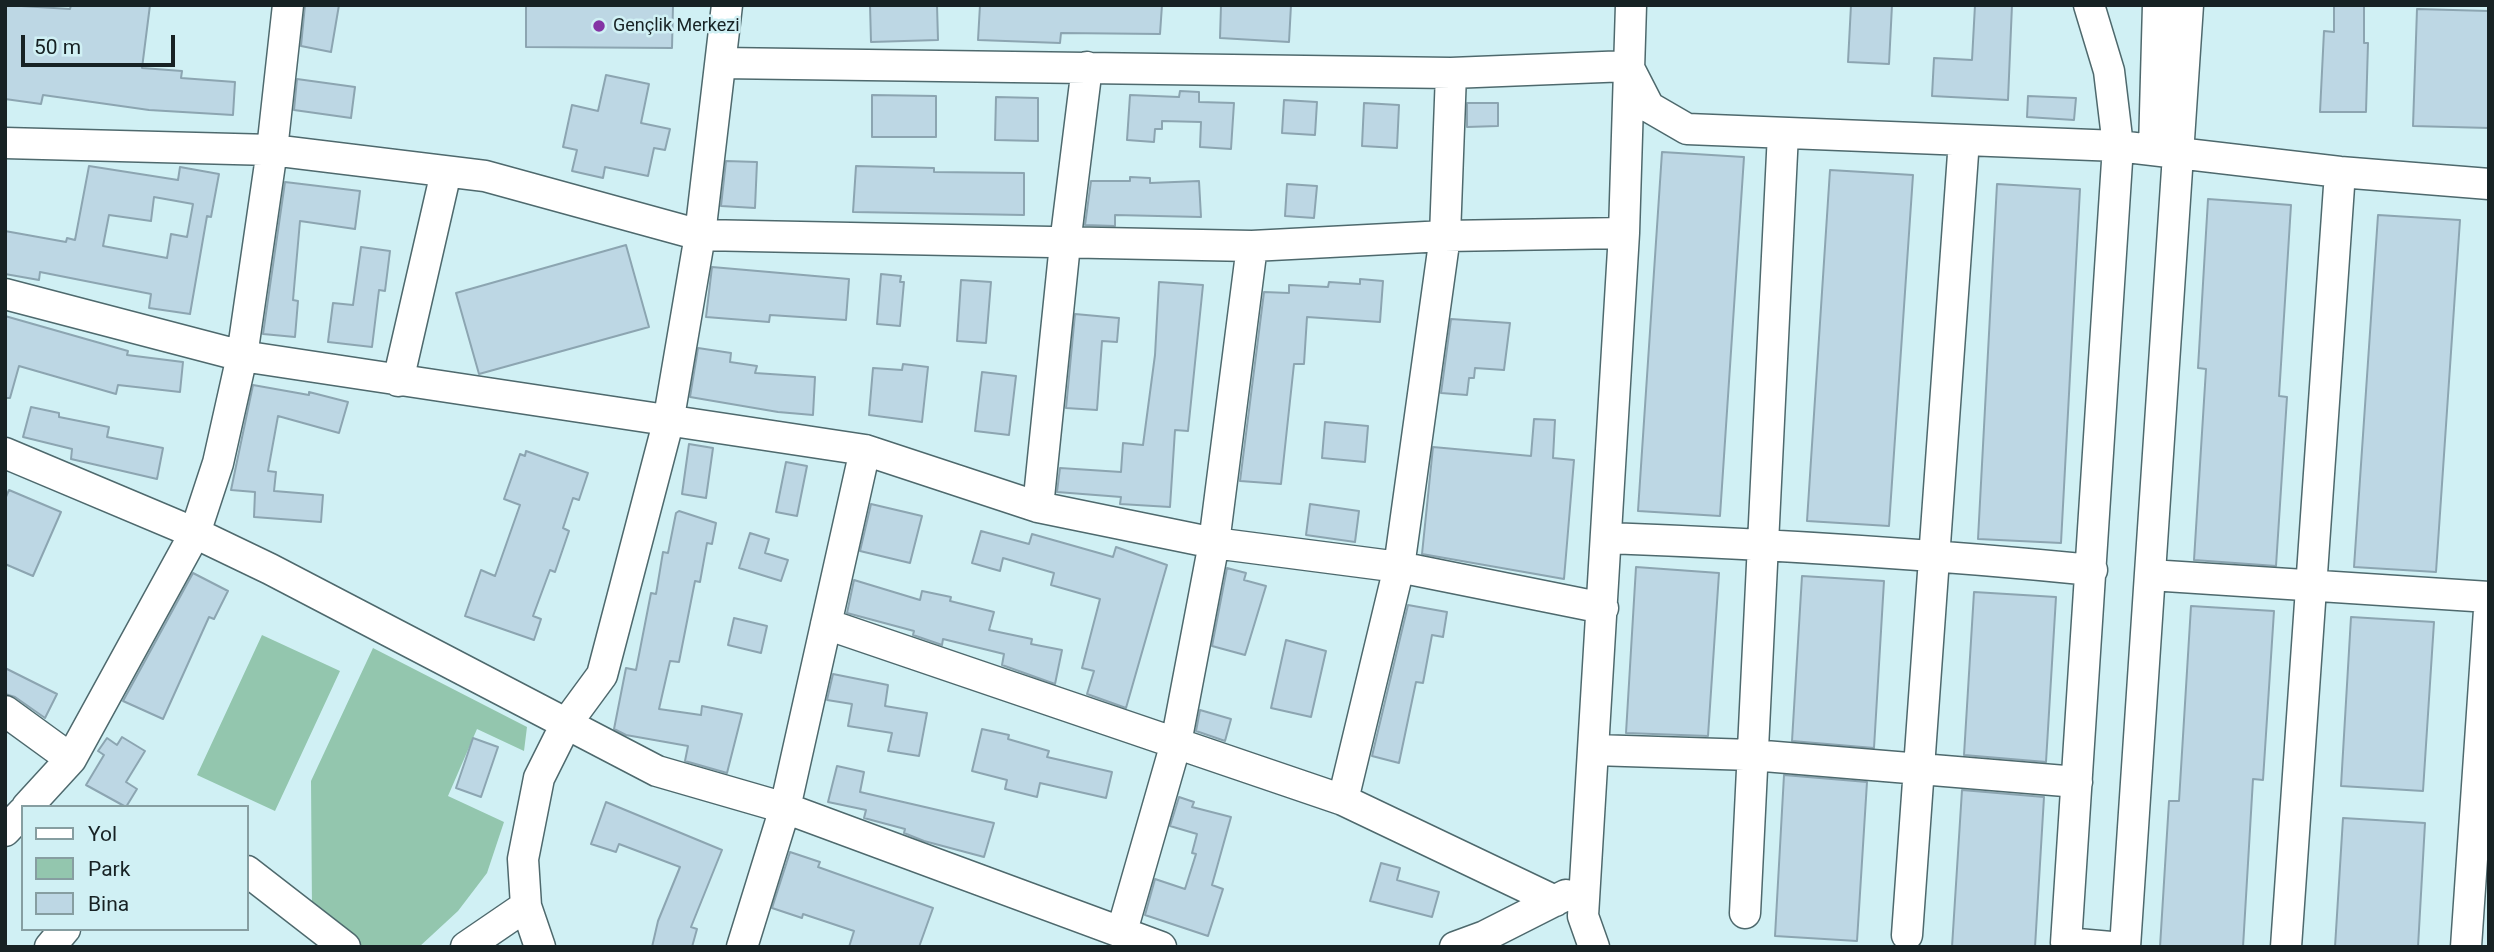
<!DOCTYPE html>
<html>
<head>
<meta charset="utf-8">
<style>
  body { margin:0 }
  #map { position:relative; width:2494px; height:952px; overflow:hidden; background:#d0f0f4; font-family:Roboto,sans-serif }
  canvas { display:block }
  .frame { position:absolute; inset:0; border:7px solid #172224; pointer-events:none }
  .legend { position:absolute; left:21px; top:805px; width:228px; height:126px; box-sizing:border-box; background:#d0f0f4; border:2px solid #869ea1; margin:0; padding:9px 12px; list-style:none; font-size:21px; color:#172224 }
  .legend li { display:flex; align-items:center; gap:14px; height:35px }
  .legend b { width:35px; border:2px solid #869ea1 }
  .scale { position:absolute; left:21px; top:35px; width:154px; height:32px; box-sizing:border-box; border:4px solid #172224; border-top:0; padding-left:9px; font-size:21px; line-height:24px; white-space:nowrap; color:#172224; -webkit-text-stroke:5px #d0f0f4; paint-order:stroke }
</style>
</head>
<body>
<div id="map">
<canvas width="2494" height="952"></canvas>
<div class="frame"></div>
<ul class="legend">
<li><b style="height:9px;background:#fff"></b>Yol</li>
<li><b style="height:19px;background:#93c6ae"></b>Park</li>
<li><b style="height:19px;background:#bdd7e4"></b>Bina</li>
</ul>
<div class="scale">50 m</div>
</div>
<script>
const ctx = document.querySelector('canvas').getContext('2d');
ctx.lineJoin = 'round';
function paint(path, color) {
  ctx.fillStyle = color;
  ctx.fill(path, 'evenodd');
}
function trace(path, color, width, dash) {
  ctx.strokeStyle = color;
  ctx.lineWidth = width;
  ctx.lineCap = dash ? 'butt' : 'round';
  ctx.setLineDash(dash || []);
  ctx.stroke(path);
}
function label(font, color, halo, rows, align = 'center') {
  ctx.font = font + ' Roboto,sans-serif';
  ctx.lineWidth = 5;
  ctx.setLineDash([]);
  ctx.textBaseline = 'middle';
  ctx.strokeStyle = halo;
  ctx.fillStyle = color;
  for (const [text, x, y, turn = 0] of rows) {
    ctx.save();
    ctx.translate(x, y);
    ctx.rotate((+turn || 0) * Math.PI / 180);
    ctx.textAlign = isNaN(turn) ? turn : align;
    if (halo) ctx.strokeText(text, 0, 0);
    ctx.fillText(text, 0, 0);
    ctx.restore();
  }
}
paint(new Path2D(`
  M262,635l78,36 -65,140 -78,-36z
  M373,648l154,79 -3,24 -47,-22 -29,67 56,26 -17,51 -29,38 -39,36h-62l-45,-38 -1,-128z`), '#93c6ae');
const building = new Path2D(`
  M5,5l65,4 1,-4h79l-8,63 40,3 -1,7 54,4 -2,33 -84,-5 -106,-15 -2,9 -36,-5z
  M305,5h34l-8,47 -30,-6z
  M526,5h147l-1,43 -146,-1z
  M870,5h67l1,35 -67,2z
  M980,5h182l-2,29 -99,-1 -1,10 -82,-3z
  M1221,5h70l-2,37 -69,-4z
  M1851,5h41l-3,59 -41,-2z
  M1975,5h37l-4,95 -76,-4 2,-38 38,2z
  M2334,5h30v38h4l-2,69h-46l4,-81 10,1z
  M2417,9l72,2v117l-76,-2z
  M606,75l43,9 -8,39 29,6 -5,21 -11,-2 -6,28 -43,-9 -2,11 -31,-7 5,-21 -14,-3 9,-42 26,6z
  M297,79l58,8 -4,31 -57,-8z
  M1180,91l19,1v10l35,1 -3,46 -31,-2 1,-25 -39,-1v8h-7l-1,13 -27,-2 3,-45 49,2z
  M872,95l64,1v41h-64z
  M2028,96l48,2 -2,22 -47,-3z
  M996,97l42,1v43l-43,-1z
  M1284,100l33,2 -2,33 -33,-2z
  M1364,103l35,2 -2,43 -35,-2z
  M1467,103h31v23l-31,1z
  M1662,152l82,5 -24,359 -82,-5z
  M726,161l31,1 -2,46 -34,-2z
  M89,166l89,14 2,-13 39,7 -8,43 -4,-1 -17,98 -41,-6 2,-14 -111,-22 -1,8 -34,-6v-43l61,11 1,-4 8,2zM154,197l39,7 -6,33 -16,-3 -4,24 -64,-12 6,-31 42,6z
  M856,166l78,2v4l90,1v42l-171,-3z
  M1830,170l83,5 -24,351 -82,-5z
  M1130,177l20,1v5l49,-2 2,36 -86,-2v11l-30,-1 6,-44h39z
  M285,182l75,9 -5,38 -55,-8 -7,79 5,1 -3,36 -32,-3z
  M1287,184l30,2 -3,32 -29,-2z
  M1997,184l83,5 -19,354 -83,-4z
  M2208,199l83,6 -12,191 8,1 -11,169 -82,-6 12,-191 -8,-1z
  M2378,215l82,5 -24,352 -82,-5z
  M626,245l23,82 -170,47 -23,-81z
  M361,247l29,4 -5,40 -6,-1 -7,57 -44,-5 5,-39 20,2z
  M712,267l137,12 -3,41 -76,-5 -1,7 -63,-5z
  M881,274l20,2 -1,6h4l-4,44 -23,-2z
  M1360,279l23,2 -3,41 -73,-5 -3,47h-10l-13,120 -41,-3 24,-189 25,1v-8l39,2 1,-5 31,2z
  M961,280l30,2 -5,61 -29,-2z
  M1159,282l44,3 -15,146 -13,-1 -5,77 -50,-3 1,-7 -64,-5 3,-24 61,4 2,-29 20,2 12,-90z
  M1075,314l44,4 -2,24 -15,-1 -5,69 -31,-2z
  M5,316l123,35 -1,4 56,7 -3,30 -62,-7 -2,9 -97,-28 -9,32h-5z
  M1451,319l59,4 -6,47 -29,-2 -1,10h-5l-2,17 -26,-2z
  M698,348l33,5 -1,9 27,4 -2,7 60,4 -2,38 -35,-3 -88,-15z
  M903,364l25,3 -6,55 -53,-7 4,-47 29,2z
  M982,372l34,4 -7,59 -34,-4z
  M253,385l56,10v-3l39,10 -9,31 -61,-17 -10,55 8,1 -2,19 49,4 -2,27 -67,-5 1,-25 -24,-2z
  M31,407l28,6v4l50,10 -2,10 56,11 -6,31 -86,-20 1,-10 -49,-12z
  M1534,419l21,1 -2,38 21,2 -10,119 -142,-25 11,-107 98,9z
  M1325,422l43,4 -3,36 -43,-4z
  M689,444l24,4 -7,50 -24,-4z
  M526,451l62,22 -9,27 -6,-2 -10,30 6,3 -14,41 -5,-2 -17,46 8,3 -7,21 -69,-24 16,-46 14,6 25,-71 -16,-6 16,-45 5,2z
  M786,462l21,4 -10,50 -21,-4z
  M9,490l52,22 -28,64 -28,-12v-65z
  M871,504l51,12 -12,47 -50,-12z
  M1310,504l49,7 -4,31 -49,-7z
  M679,511l37,12 -4,21 -5,-1 -7,39 -5,-1 -16,81 -9,-1 -11,48 42,6 1,-9 40,8 -15,59 -42,-12 3,-15 -62,-11 -12,-6 12,-61 10,2 15,-77 5,1 7,-42 5,1 8,-40z
  M981,531l48,13 3,-10 81,23 3,-10 51,18 -41,143 -39,-14 7,-23 -12,-3 18,-69 -49,-14 3,-12 -51,-15 -3,13 -28,-8z
  M750,533l19,6 -4,14 23,7 -7,21 -42,-13z
  M1636,567l83,6 -11,163 -82,-3z
  M1227,568l19,5 -2,7 22,6 -21,69 -33,-9z
  M193,573l35,18 -14,28 -5,-2 -46,102 -40,-18z
  M1802,576l82,5 -10,167 -82,-7z
  M854,580l66,20 2,-9 29,6 -1,4 44,11 -5,18 43,9 -1,5 31,6 -7,34 -53,-19 2,-11 -61,-15 -1,6 -29,-10 1,-4 -67,-18z
  M1974,592l82,5 -10,165 -82,-7z
  M1408,605l39,7 -4,25 -11,-2 -9,48 -7,-1 -17,81 -27,-7z
  M2191,606l83,5 -11,169 -10,-1 -10,168h-83l9,-146h10z
  M2351,617l83,5 -11,169 -82,-5z
  M734,618l33,8 -6,27 -33,-8z
  M1286,640l40,11 -15,66 -40,-9z
  M5,668l52,26 -12,24 -30,-21 -10,-3z
  M833,674l55,11 -3,21 42,7 -8,43 -31,-5 4,-18 -44,-7 4,-22 -25,-4z
  M1200,710l31,9 -6,22 -29,-10z
  M982,729l27,6 -1,4 41,12 -2,6 65,15 -6,26 -66,-15 -3,14 -32,-8 2,-9 -35,-9z
  M122,737l23,14 -19,31 11,7 -11,18 -40,-22 18,-30 -6,-4 9,-13 10,7z
  M473,738l25,9 -17,50 -25,-9z
  M837,766l27,6 -4,20 134,31 -10,34 -60,-16 -20,-8 1,-4 -41,-11 2,-8 -38,-8z
  M1784,775l83,7 -10,159 -82,-5z
  M1962,790l82,7 -9,150h-83z
  M1179,797l15,5 -2,5 39,10 -19,68 11,4 -15,47 -63,-21 10,-36 30,10 11,-35 -4,-1 5,-19 -27,-8z
  M606,802l116,48 -31,77 6,2 -5,18h-40l6,-26 22,-54 -61,-23 -3,8 -25,-8z
  M2343,818l82,5 -7,124h-83z
  M790,852l30,10 -2,5 115,41 -14,39h-70l5,-16 -51,-17 -1,4 -30,-10z
  M1381,863l19,5 -3,12 42,12 -7,25 -62,-16z`);
paint(building, '#bdd7e4');
trace(building, '#8ca5b1', 2);
const minor = new Path2D(`
  M2089,5l20,66 9,75 -52,797 45,4
  M721,63l730,10 177,-7 21,41 38,22 431,17 222,26 149,12
  M5,143l267,7 213,26 215,59 552,11 193,-10 179,-3
  M2154,149l4,-144
  M5,294l237,62 623,94 173,57 176,36 185,24 204,41
  M398,381l48,-209
  M5,453l190,80 75,36 387,202 128,37 376,139
  M1038,507l27,-263 22,-177
  M1607,538c162,6 324,16 485,32
  M2150,575l339,22
  M826,624l517,176 212,101
  M5,711l66,48
  M1594,750l158,5 325,27
  M1343,800l56,-233 46,-331 6,-163
  M27,807l44,-48 124,-226 23,-70 24,-107 30,-206 16,-145
  M5,831l18,-19
  M247,871l98,76
  M1745,913l38,-780
  M1122,931l54,-188 38,-200 38,-297
  M1907,935l57,-795
  M50,947l15,-18
  M466,947l60,-41
  M540,947l-14,-41 -3,-47 16,-81 27,-54 36,-49 66,-252 32,-188 27,-230
  M742,947l43,-139 80,-358
  M1455,947l30,-11 81,-41
  M1594,947l-11,-31 41,-683 7,-228
  M2125,947l63,-942
  M2286,947l54,-775
  M2466,947l23,-337`);
trace(minor, '#4e696d', 33);
trace(minor, '#fff', 30);
for (const [x, y, r, color] of [
  [599,26,7,"#8434a4"]
]) {
  const dot = new Path2D();
  dot.arc(x, y, r, 0, 2 * Math.PI);
  ctx.fillStyle = color;
  ctx.fill(dot);
  trace(dot, '#d0f0f4', 2.5);
}
label('18px', '#172224', '#d0f0f4', [
  ["Gençlik Merkezi",613,26]
], 'left');
</script>
</body>
</html>
